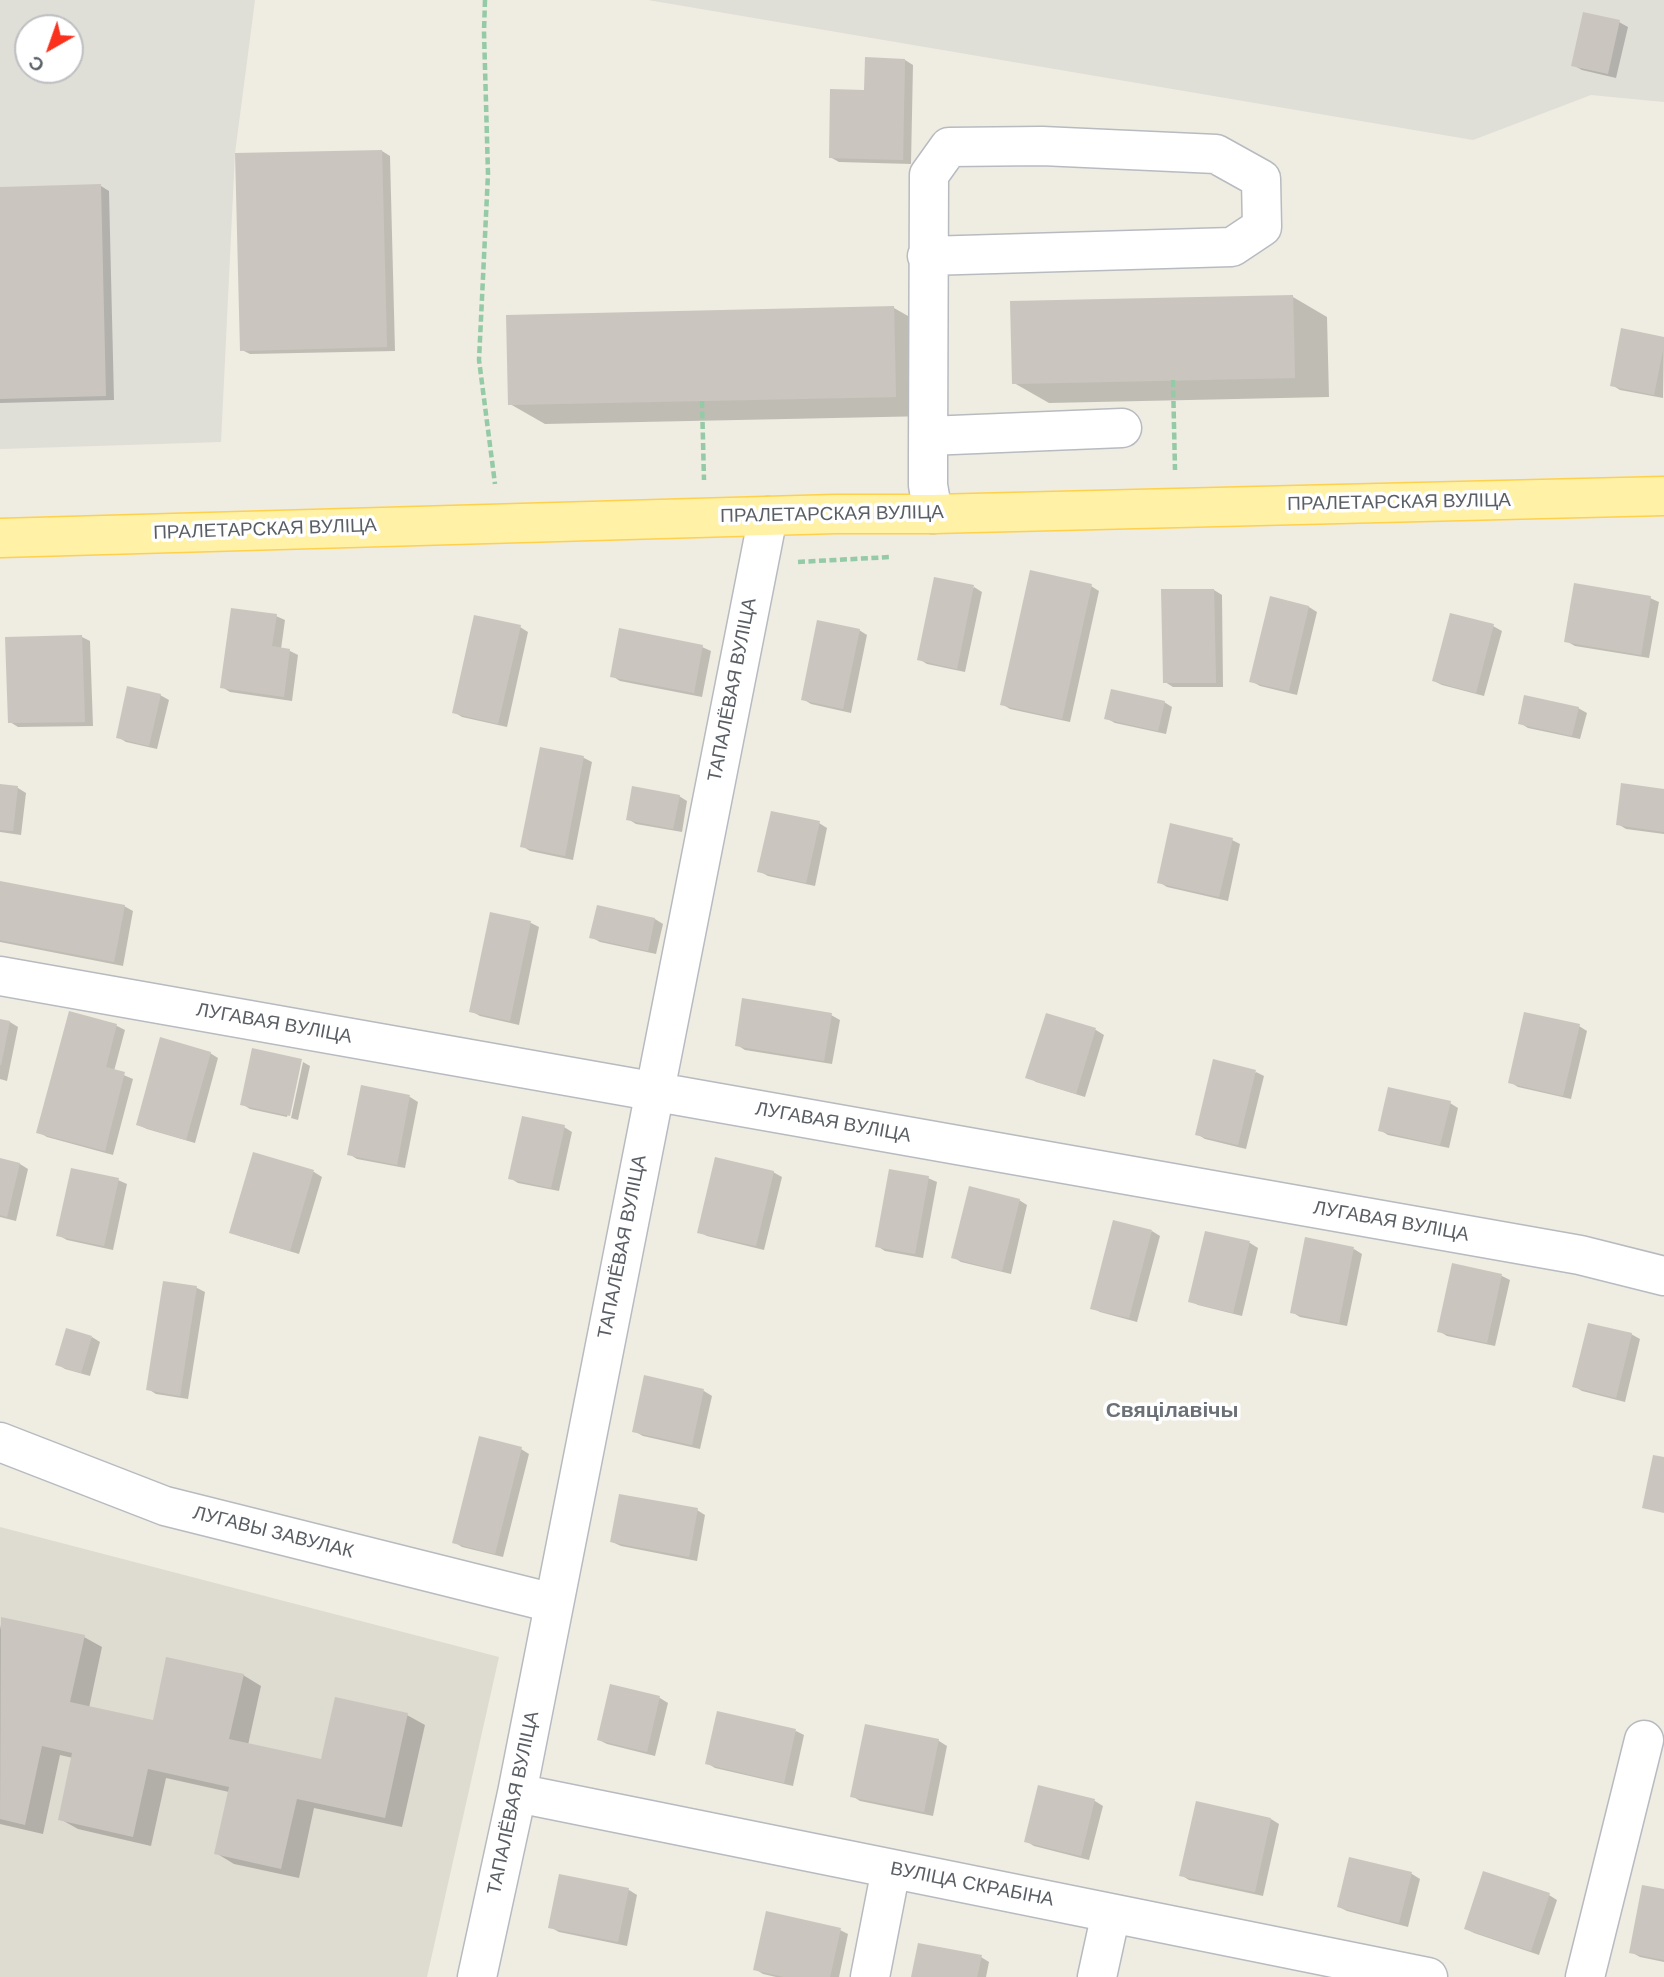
<!DOCTYPE html>
<html>
<head>
<meta charset="utf-8">
<style>
  body { margin:0 }
  #map { position:relative; width:1664px; height:1977px; overflow:hidden; background:#efece2; font-family:"DM Sans",sans-serif }
  canvas { display:block }
  .north { position:absolute; left:14px; top:14px; width:70px; height:70px; box-sizing:border-box; background:#fff; border:2px solid #bdbfc1; border-radius:50%; rotate:220deg; font-size:19px; font-weight:700; line-height:28px; text-align:center; color:#5a5f65 }
  .north::after { content:''; display:block; margin:auto; width:24px; height:32px; background:#fa321d; clip-path:polygon(50% 0,100% 100%,50% 72%,0 100%) }
</style>
</head>
<body>
<div id="map">
<canvas width="1664" height="1977"></canvas>
<div class="north">С</div>
</div>
<script>
const ctx = document.querySelector('canvas').getContext('2d');
ctx.lineJoin = 'round';
function paint(path, color) {
  ctx.fillStyle = color;
  ctx.fill(path, 'evenodd');
}
function trace(path, color, width, dash) {
  ctx.strokeStyle = color;
  ctx.lineWidth = width;
  ctx.lineCap = dash ? 'butt' : 'round';
  ctx.setLineDash(dash || []);
  ctx.stroke(path);
}
function label(font, color, halo, rows, align = 'center') {
  ctx.font = font + ' "DM Sans",sans-serif';
  ctx.lineWidth = 7;
  ctx.setLineDash([]);
  ctx.textBaseline = 'middle';
  ctx.strokeStyle = halo;
  ctx.fillStyle = color;
  for (const [text, x, y, turn = 0] of rows) {
    ctx.save();
    ctx.translate(x, y);
    ctx.rotate((+turn || 0) * Math.PI / 180);
    ctx.textAlign = isNaN(turn) ? turn : align;
    if (halo) ctx.strokeText(text, 0, 0);
    ctx.fillText(text, 0, 0);
    ctx.restore();
  }
}
paint(new Path2D(`
  M0,0h255l-20,153 -14,289 -221,7zM28,28h42v42h-42z
  M648,0h1016v102l-73,-7 -118,45z`), '#dfded7');
paint(new Path2D(`
  M0,1527l499,130 -72,320h-427z`), '#dedbd1');
paint(new Path2D(`
  M1619,22l9,5 -12,51 -34,-8 -9,-5z
  M905,60l8,5 -2,99 -72,-2 -9,-5 36,-65z
  M382,151l8,5 5,195 -145,3 -8,-4z
  M101,186l8,5 5,209 -114,3v-214z
  M1293,297l34,20 2,80 -280,6 -35,-20z
  M894,308l35,20 2,88 -386,8 -35,-20z
  M1664,338l-1,60 -43,-8 -8,-5z
  M1091,586l8,5 -29,131 -60,-13 -8,-5z
  M974,587l8,5 -17,80 -38,-8 -8,-5z
  M1214,590l8,5 1,92h-50l-8,-5z
  M1271,598l38,9 8,5 -20,83 -37,-9 -9,-5z
  M1650,598l9,4 -10,56 -74,-12 -9,-5z
  M276,616l9,4 -4,29 9,2 8,4 -6,46 -62,-9 -8,-5z
  M1493,626l9,5 -18,65 -42,-11 -8,-4z
  M520,627l8,5 -21,95 -45,-10 -8,-5z
  M859,630l8,5 -16,78 -40,-9 -8,-5z
  M82,637l8,4 3,85 -75,1 -8,-5z
  M702,647l9,4 -9,46 -82,-16 -8,-5z
  M160,695l9,5 -12,49 -31,-7 -8,-5z
  M1164,702l8,5 -6,27 -51,-11 -9,-5z
  M1578,708l9,5 -7,26 -52,-11 -8,-5z
  M541,749l43,9 8,4 -19,98 -43,-9 -8,-5z
  M0,786l18,2 8,5 -5,42 -21,-3z
  M1664,790v44l-38,-5 -8,-5z
  M679,796l8,5 -5,31 -46,-8 -8,-5z
  M819,823l8,5 -12,58 -47,-10 -9,-5z
  M1232,840l8,4 -12,57 -61,-14 -8,-5z
  M0,882l124,24 9,5 -10,55 -123,-24z
  M598,907l57,12 8,5 -7,30 -56,-12 -9,-5z
  M491,914l40,9 8,4 -20,98 -39,-9 -9,-5z
  M70,1013l47,13 8,4 -11,41 19,8 -20,76 -66,-18 -9,-5z
  M831,1015l9,5 -8,44 -87,-14 -8,-5z
  M1047,1015l49,15 8,5 -19,62 -49,-15 -8,-5z
  M0,1020l10,2 8,5 -11,54 -7,-2z
  M1579,1026l8,5 -16,68 -53,-12 -8,-5z
  M210,1053l8,5 -23,85 -48,-14 -9,-4z
  M300,1061l-13,56 -37,-8 -8,-5z
  M303,1062l7,4 -12,54 -7,-2z
  M1256,1072l8,4 -18,73 -41,-10 -8,-5z
  M362,1087l48,10 8,5 -13,66 -48,-9 -8,-5z
  M1450,1103l8,5 -9,40 -61,-13 -8,-5z
  M564,1127l8,5 -13,59 -41,-8 -8,-5z
  M254,1154l60,18 8,5 -23,77 -60,-18 -8,-4z
  M0,1159l20,5 8,5 -12,52 -16,-4z
  M773,1172l9,5 -18,73 -57,-14 -8,-4z
  M928,1178l9,4 -14,76 -38,-7 -8,-5z
  M118,1180l9,4 -14,66 -46,-10 -9,-5z
  M1019,1200l8,5 -16,69 -50,-12 -8,-5z
  M1152,1231l8,5 -23,86 -37,-10 -8,-4z
  M1206,1233l44,10 8,5 -16,68 -44,-11 -8,-4z
  M1354,1249l8,5 -15,72 -47,-9 -8,-5z
  M1453,1265l49,11 8,4 -15,66 -48,-10 -8,-5z
  M164,1283l33,5 8,4 -17,107 -32,-5 -8,-5z
  M1631,1334l9,5 -15,63 -43,-11 -8,-5z
  M92,1337l8,5 -10,34 -25,-7 -8,-5z
  M646,1378l58,13 8,5 -12,53 -57,-13 -9,-5z
  M521,1449l8,5 -26,103 -41,-10 -8,-5z
  M697,1510l8,5 -8,46 -76,-15 -9,-4z
  M2,1619l82,18 18,10 -13,61 65,14 89,-47 18,11 -13,59 74,16 85,-46 18,10 -23,102 -88,-19 -15,70 -65,-14 -18,-11 13,-61 -63,-14 -15,68 -73,-17 -18,-10 13,-61 -13,-3 -17,79 -43,-10v-194z
  M611,1686l49,12 8,5 -13,53 -48,-12 -8,-4z
  M866,1726l73,15 8,5 -14,70 -73,-15 -8,-5z
  M796,1731l8,4 -11,51 -78,-18 -8,-5z
  M1039,1787l56,14 8,5 -14,54 -55,-14 -8,-5z
  M1271,1819l8,5 -16,72 -74,-16 -8,-5z
  M1350,1859l62,15 8,5 -12,48 -61,-16 -8,-4z
  M561,1876l68,14 8,5 -10,51 -68,-14 -9,-5z
  M1664,1891v71l-24,-5 -9,-5z
  M1549,1895l8,5 -18,55 -65,-22 -8,-4z
  M840,1930l8,4 -9,43h-63l-13,-3 -8,-5z
  M981,1957l8,5 -3,15h-73z`), '#0003');
paint(new Path2D(`
  M1583,12l37,8 -12,54 -37,-8z
  M865,57l40,2 -2,101 -74,-2 1,-69 34,1z
  M382,150l5,197 -147,4 -5,-198z
  M101,184l5,212 -106,3v-212z
  M1293,295l2,83 -283,6 -2,-83z
  M894,306l2,91 -388,8 -2,-90z
  M1621,328l43,9v8l-10,50 -44,-9z
  M1030,570l62,14 -30,135 -62,-14z
  M934,577l40,8 -17,84 -40,-9z
  M1574,583l77,13 -10,59 -77,-13z
  M1161,589h53l2,94h-53z
  M1270,596l39,10 -20,85 -40,-9z
  M231,608l46,6 -5,32 18,3 -6,48 -64,-9z
  M1450,613l44,11 -18,69 -44,-12z
  M474,615l47,10 -23,99 -46,-11z
  M817,620l43,9 -17,80 -42,-9z
  M619,628l84,17 -9,48 -84,-16z
  M82,635l3,87 -77,1 -3,-86z
  M127,686l34,8 -12,52 -33,-8z
  M1111,689l54,12 -7,30 -54,-12z
  M1524,695l55,12 -7,29 -54,-12z
  M540,747l44,9 -19,100 -45,-9z
  M1621,783l43,6v43l-48,-7z
  M0,784l18,2 -5,45 -13,-1z
  M632,786l48,9 -7,34 -47,-9z
  M771,811l49,10 -14,62 -49,-11z
  M1170,823l63,15 -14,59 -62,-14z
  M0,881l125,24 -11,57 -114,-22z
  M597,905l58,13 -7,33 -59,-13z
  M490,912l41,9 -21,100 -41,-9z
  M742,998l90,15 -8,48 -89,-15z
  M69,1011l48,13 -11,43 19,5 -20,79 -69,-18z
  M1524,1012l56,12 -17,72 -55,-13z
  M1046,1013l50,15 -20,66 -51,-16z
  M0,1019l10,2 -9,44h-1z
  M160,1037l51,15 -25,88 -50,-15z
  M252,1048l50,11 -12,57 -50,-11z
  M1213,1059l43,11 -18,75 -43,-10z
  M361,1085l49,10 -13,70 -50,-10z
  M1388,1087l63,14 -11,44 -62,-14z
  M522,1116l43,9 -14,63 -43,-9z
  M253,1152l61,18 -24,81 -61,-18z
  M715,1157l59,14 -18,75 -59,-13z
  M0,1158l20,5 -13,54 -7,-2z
  M71,1168l48,10 -15,68 -48,-10z
  M889,1169l40,7 -14,78 -40,-7z
  M969,1186l51,13 -18,72 -51,-13z
  M1113,1220l39,10 -23,88 -39,-9z
  M1205,1231l45,10 -17,72 -45,-11z
  M1305,1237l49,10 -15,76 -49,-10z
  M1452,1263l50,11 -15,69 -50,-11z
  M163,1281l34,5 -17,110 -34,-6z
  M1588,1323l44,10 -16,65 -44,-11z
  M66,1328l26,8 -11,37 -26,-8z
  M644,1375l60,14 -12,56 -60,-13z
  M479,1436l43,11 -27,107 -43,-11z
  M1653,1455l11,2v56l-22,-5z
  M619,1494l79,14 -9,49 -79,-15z
  M1,1617l84,18 -15,67 83,18 13,-63 78,17 -15,65 92,20 14,-62 73,16 -23,105 -88,-19 -16,70 -67,-15 15,-67 -81,-18 -15,68 -75,-17 14,-67 -30,-7 -17,79 -25,-6z
  M610,1684l50,12 -13,56 -50,-12z
  M717,1711l79,18 -12,54 -79,-19z
  M865,1724l74,15 -15,73 -74,-15z
  M1038,1785l57,14 -14,57 -57,-14z
  M1196,1801l75,17 -16,74 -76,-16z
  M1349,1857l63,15 -13,51 -62,-16z
  M1483,1871l67,22 -19,58 -67,-22z
  M559,1874l70,14 -11,54 -70,-14z
  M1642,1885l22,4v71l-35,-7z
  M766,1911l75,17 -11,49h-46l-31,-7z
  M918,1943l64,12 -5,22h-66z`), '#cac6bf');
const minor = new Path2D(`
  M927,256l305,-9 30,-20 -1,-48 -45,-25 -174,-8 -93,1 -20,28 -1,282v28l5,29
  M928,436l194,-8
  M0,976l1580,279 84,21
  M0,1442l165,64 388,97
  M517,1793l911,184
  M477,1977l40,-184 251,-1277
  M870,1977l21,-108
  M1097,1977l14,-64
  M1585,1977l59,-237`);
const major = new Path2D(`
  M0,538l835,-24h98l731,-18`);
trace(minor, '#b7bbc0', 41);
trace(major, '#ffd04b', 41);
trace(new Path2D(`
  M485,0l-1,32 4,142 -9,186 16,124
  M1173,380l2,90
  M702,401l2,79
  M798,562l92,-5`), '#94caa5', 4.5, [7, 3.5]);
trace(minor, '#fff', 38);
trace(major, '#fff2a7', 38);
label('19px', '#5a5f65', '#fff', [
  ["ПРАЛЕТАРСКАЯ ВУЛІЦА",1399,503,-1],
  ["ПРАЛЕТАРСКАЯ ВУЛІЦА",832,515,-1],
  ["ПРАЛЕТАРСКАЯ ВУЛІЦА",265,530,-2],
  ["ТАПАЛЁВАЯ ВУЛІЦА",733,690,-79],
  ["ЛУГАВАЯ ВУЛІЦА",274,1024,10],
  ["ЛУГАВАЯ ВУЛІЦА",833,1123,10],
  ["ЛУГАВАЯ ВУЛІЦА",1391,1222,10],
  ["ТАПАЛЁВАЯ ВУЛІЦА",623,1247,-79],
  ["ЛУГАВЫ ЗАВУЛАК",273,1533,14],
  ["ТАПАЛЁВАЯ ВУЛІЦА",514,1803,-78],
  ["ВУЛІЦА СКРАБІНА",972,1885,11]
]);
label('bold 21px', '#6b7177', '#fff', [
  ["Свяцілавічы",1172,1411]
]);
</script>
</body>
</html>
